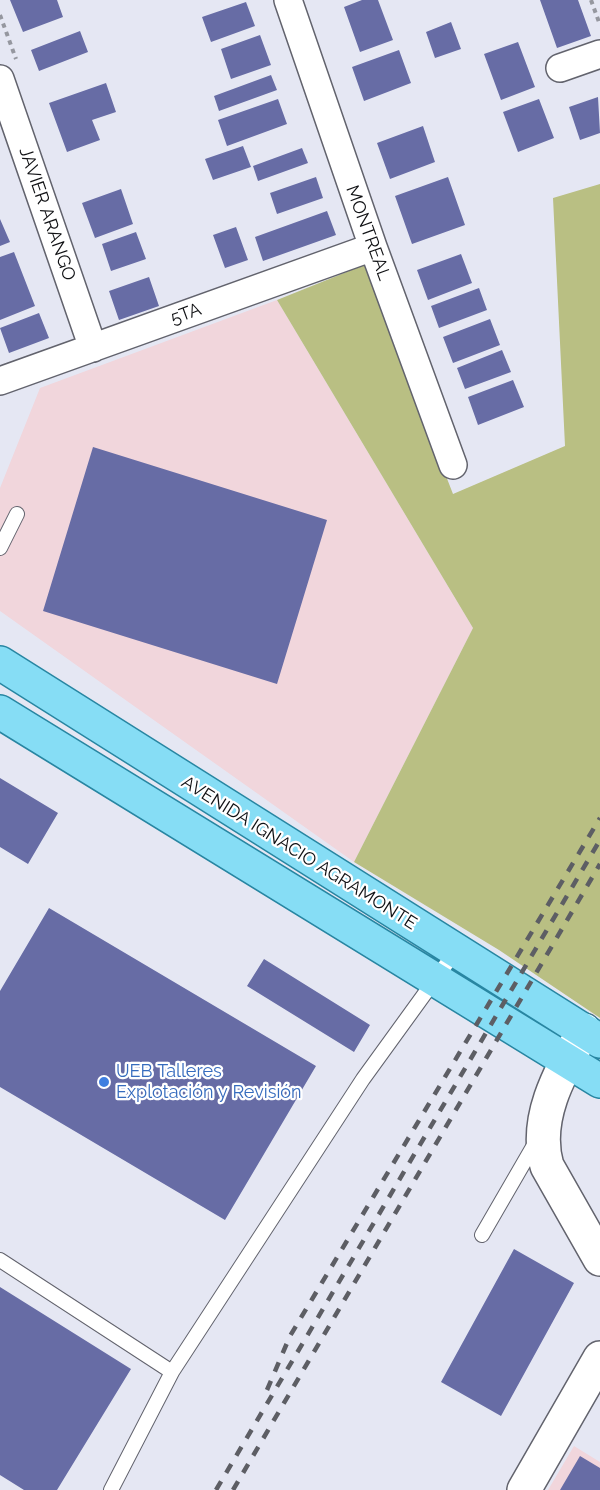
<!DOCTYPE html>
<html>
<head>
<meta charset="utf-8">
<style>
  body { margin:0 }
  canvas { display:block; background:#e5e7f3 }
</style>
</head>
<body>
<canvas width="600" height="1490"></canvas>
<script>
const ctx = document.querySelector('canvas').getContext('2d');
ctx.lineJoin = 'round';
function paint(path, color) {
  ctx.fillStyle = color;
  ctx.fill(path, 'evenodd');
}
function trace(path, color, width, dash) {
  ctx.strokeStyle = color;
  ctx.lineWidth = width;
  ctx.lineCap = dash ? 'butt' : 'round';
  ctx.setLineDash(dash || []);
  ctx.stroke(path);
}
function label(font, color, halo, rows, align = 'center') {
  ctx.font = font + ' Raleway,sans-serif';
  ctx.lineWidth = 4.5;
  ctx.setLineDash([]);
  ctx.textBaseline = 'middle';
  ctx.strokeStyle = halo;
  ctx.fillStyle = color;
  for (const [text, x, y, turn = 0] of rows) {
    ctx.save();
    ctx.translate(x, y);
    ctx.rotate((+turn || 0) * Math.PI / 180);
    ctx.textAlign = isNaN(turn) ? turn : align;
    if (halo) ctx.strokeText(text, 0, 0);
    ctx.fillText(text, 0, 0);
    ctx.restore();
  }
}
paint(new Path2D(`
  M277,300l196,328 -119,234 -354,-251v-123l40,-100z
  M574,1446l26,16v28h-52z`), '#f1d6dc');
paint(new Path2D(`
  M600,184v834l-101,-68 -145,-88 119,-234 -196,-328 87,-35 89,229 112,-48 -12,-248z`), '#b9bf83');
paint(new Path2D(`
  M10,0h47l6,17 -40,15z
  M362,0h16l15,40 -33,12 -16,-45z
  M540,0h38l13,36 -34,12z
  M246,2l9,24 -44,16 -9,-25z
  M451,22l10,27 -26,9 -9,-26z
  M80,31l8,21 -49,19 -8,-21z
  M260,35l11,30 -40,14 -10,-30z
  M518,42l17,45 -34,13 -17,-46z
  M399,50l12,33 -47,18 -12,-34z
  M271,75l6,15 -58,21 -5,-15z
  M106,83l10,29 -24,8 8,20 -33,12 -18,-49z
  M598,97l2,36 -20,7 -11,-33z
  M278,99l9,25 -60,22 -9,-26z
  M539,99l15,39 -36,14 -15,-40z
  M423,126l12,36 -45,17 -13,-36z
  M243,146l8,21 -38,13 -8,-21z
  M302,148l6,15 -50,18 -5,-15z
  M316,177l7,21 -46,16 -7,-21z
  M448,177l17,48 -53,19 -17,-48z
  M121,189l12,35 -38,14 -13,-35z
  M327,211l9,24 -73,26 -8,-24z
  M0,219l10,23 -10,4z
  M236,227l12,33 -23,8 -12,-33z
  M136,232l10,27 -35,12 -9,-27z
  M14,252l21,54 -35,14v-63z
  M461,254l11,29 -44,17 -11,-30z
  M149,277l10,29 -40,14 -10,-29z
  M479,288l8,22 -48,18 -8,-22z
  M39,313l10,25 -40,15 -9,-25z
  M490,319l10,26 -47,18 -10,-26z
  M502,350l9,22 -46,17 -8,-21z
  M513,380l11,27 -46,18 -10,-28z
  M93,447l234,73 -50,164 -234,-73z
  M0,778l58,35 -30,51 -28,-17z
  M49,908l267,158 -91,154 -225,-133v-96z
  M264,959l106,66 -16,27 -107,-66z
  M514,1249l60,34 -73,133 -60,-34z
  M0,1287l131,82 -74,121h-33l-24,-15z
  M580,1456l20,12v22h-40z`), '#676ca5');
const service = new Path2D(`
  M0,548l17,-34
  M482,1235l55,-95
  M0,1260l172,112
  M111,1490l61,-118 191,-293 92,-127`);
const minor = new Path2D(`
  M288,0l85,247 80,218
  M560,68l40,-14
  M0,79l93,269
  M0,381l373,-134`);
const tertiary = new Path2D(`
  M584,1030c-23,41 -51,88 -37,136l53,93
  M524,1490l76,-132`);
const primary = new Path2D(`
  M0,663l600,378
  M0,712l600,369`);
trace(service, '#62636d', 16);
trace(minor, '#62636d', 30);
trace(tertiary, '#62636d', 36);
trace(primary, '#2886a2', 36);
trace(new Path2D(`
  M591,0l9,25
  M0,15l16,44`), '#95979f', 4, [4.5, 4.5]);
trace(service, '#fff', 14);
trace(minor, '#fff', 27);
trace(tertiary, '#fff', 33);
trace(primary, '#86ddf5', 33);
trace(new Path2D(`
  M267,1390l23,-54 310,-518
  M216,1490l384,-650
  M233,1490l367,-626`), '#5d5e64', 4.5, [10, 10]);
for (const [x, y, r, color] of [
  [104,1082,6,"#3f7fe0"]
]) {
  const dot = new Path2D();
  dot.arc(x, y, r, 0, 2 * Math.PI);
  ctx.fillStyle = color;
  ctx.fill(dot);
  trace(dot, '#fff', 2);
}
label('18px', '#0f1013', '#fff', [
  ["JAVIER ARANGO",47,214,71],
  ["MONTREAL",368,233,70],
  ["5TA",186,314,-20],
  ["AVENIDA IGNACIO AGRAMONTE",299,853,32]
]);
label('18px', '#366cbe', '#fff', [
  ["UEB Talleres",116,1072],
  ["Explotación y Revisión",116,1093]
], 'left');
</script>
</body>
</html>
